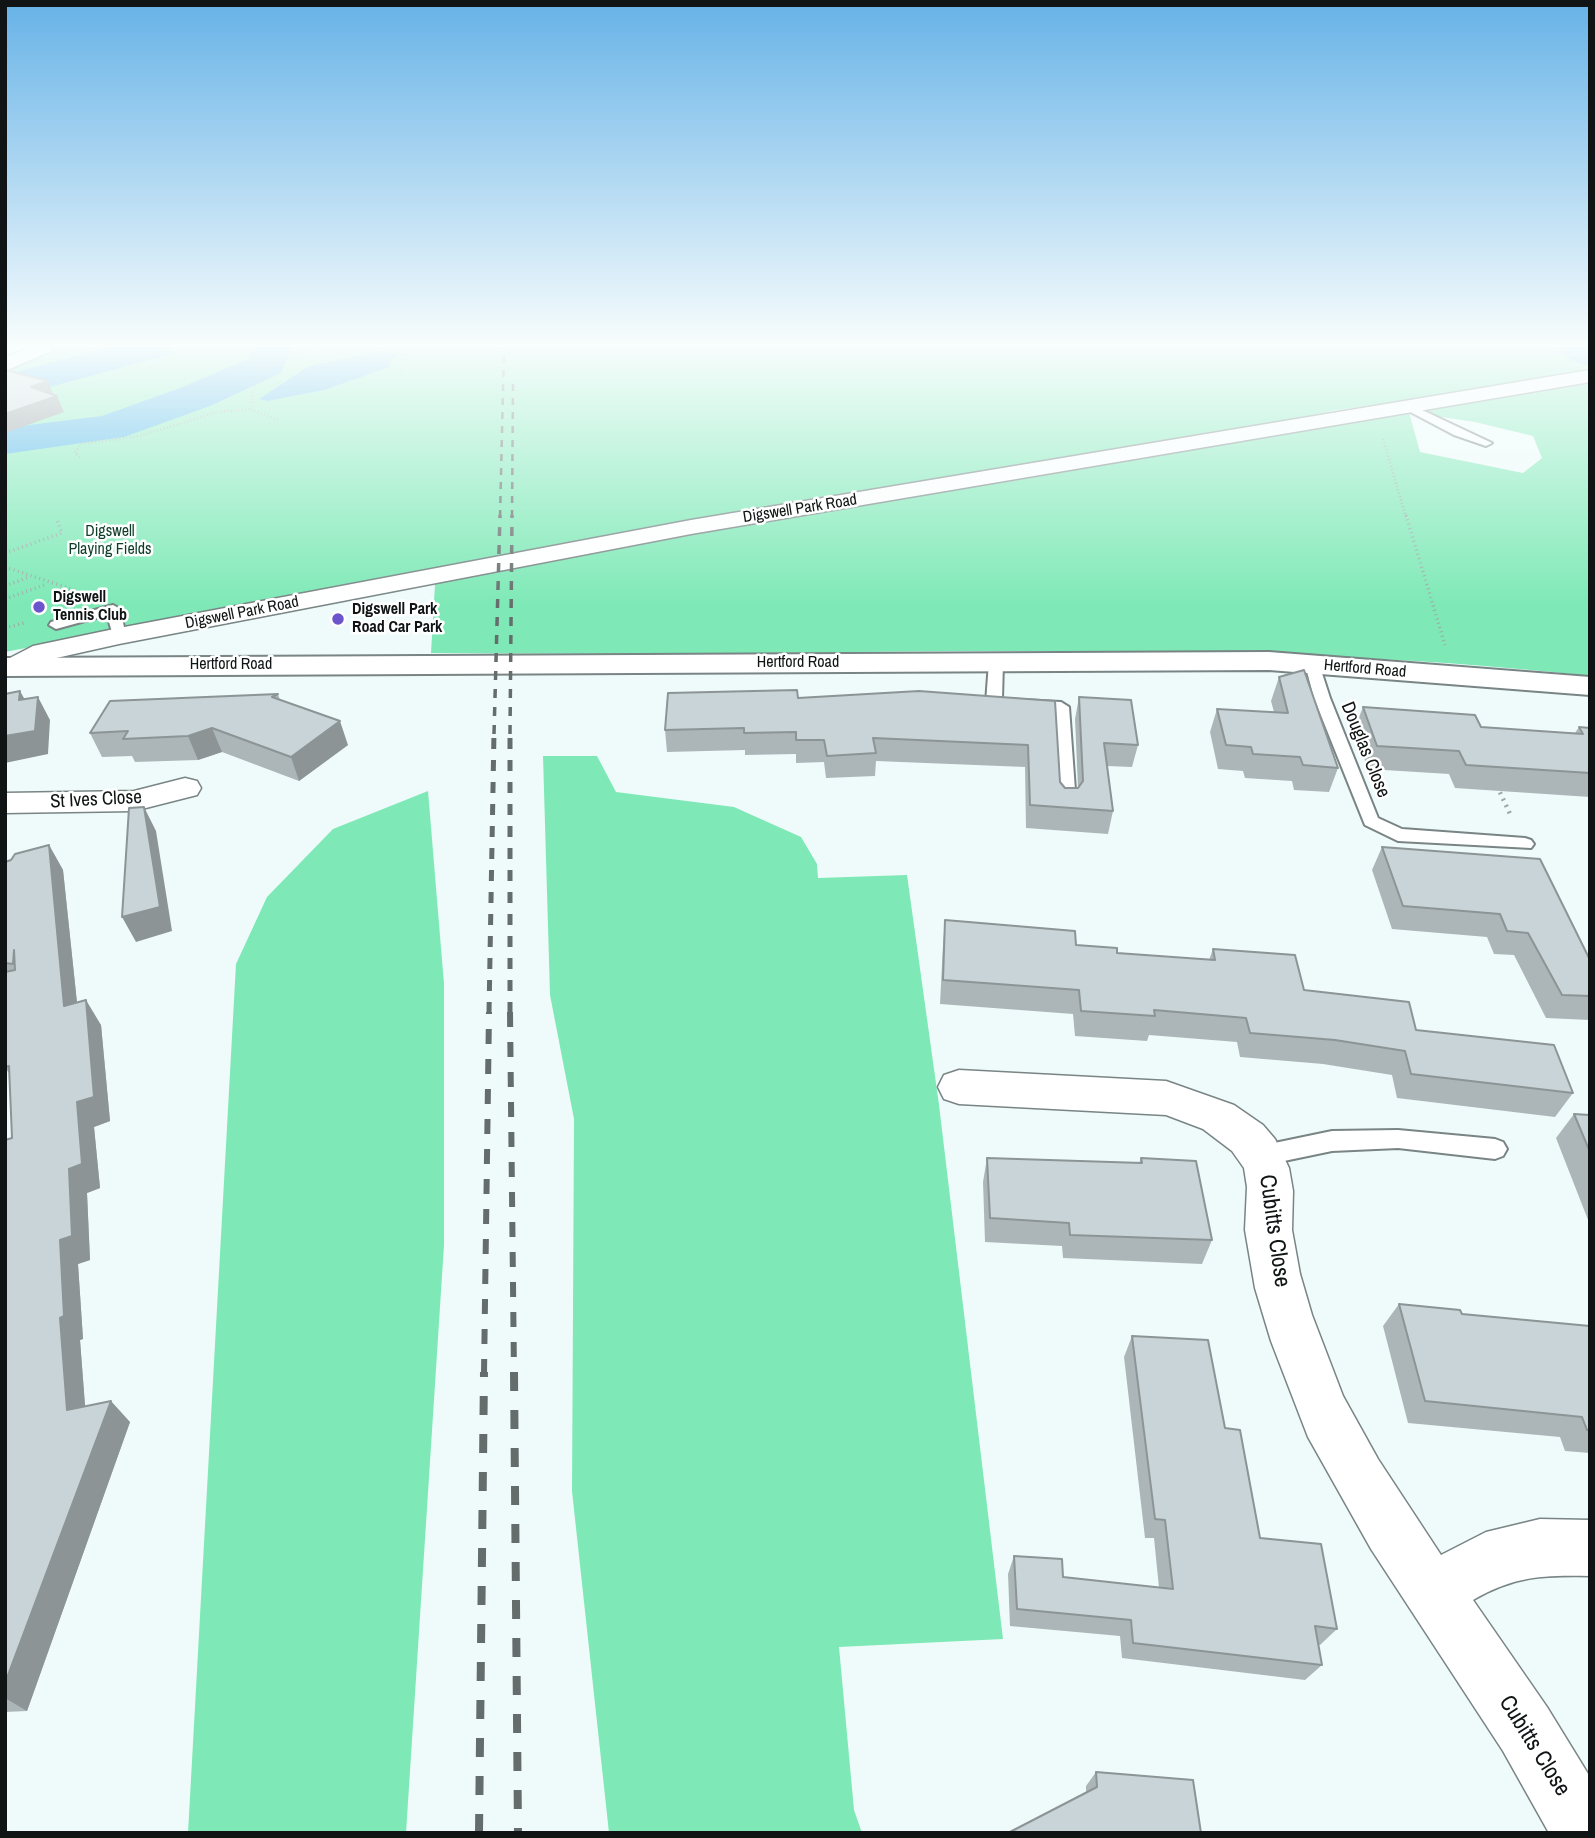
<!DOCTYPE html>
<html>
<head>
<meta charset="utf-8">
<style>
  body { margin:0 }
  #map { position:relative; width:1595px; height:1838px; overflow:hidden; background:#effbfb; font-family:"Archivo Narrow",sans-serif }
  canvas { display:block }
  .frame { position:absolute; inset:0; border:7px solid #101414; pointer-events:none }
</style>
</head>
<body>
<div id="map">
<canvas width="1595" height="1838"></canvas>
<div class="frame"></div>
</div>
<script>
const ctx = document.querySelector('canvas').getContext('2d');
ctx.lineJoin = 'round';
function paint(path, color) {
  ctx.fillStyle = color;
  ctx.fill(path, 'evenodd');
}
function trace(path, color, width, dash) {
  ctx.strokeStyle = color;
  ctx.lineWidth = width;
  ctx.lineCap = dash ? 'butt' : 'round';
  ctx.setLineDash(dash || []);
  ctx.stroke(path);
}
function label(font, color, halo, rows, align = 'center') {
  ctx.font = font + ' "Archivo Narrow",sans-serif';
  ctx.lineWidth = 5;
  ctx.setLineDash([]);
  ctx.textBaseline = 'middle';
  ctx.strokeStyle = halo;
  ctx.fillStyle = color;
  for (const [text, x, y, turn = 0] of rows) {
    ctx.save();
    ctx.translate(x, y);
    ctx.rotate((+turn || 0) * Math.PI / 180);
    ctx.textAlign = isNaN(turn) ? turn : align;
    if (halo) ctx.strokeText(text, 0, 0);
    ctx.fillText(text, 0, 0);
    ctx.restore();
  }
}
paint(new Path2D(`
  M51,347h1539v26l-258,38 -99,21 -659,109 -569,111v-201l41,-16 -41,4v-70z
  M1590,382v294c-246,-27 -492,-26 -739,-24 -140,2 -280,2 -420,1l4,-69 321,-62 268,-43zM1409,412l66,10 58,14 9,22 -19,15 -103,-21z
  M543,756h54l19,36 118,15 67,30 16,27 1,14 89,-3 32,230 64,534 -164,8 15,163 8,23h-253l-37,-342 2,-372 -24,-124z
  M428,791l16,193v261l-38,588h-218l48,-869 31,-67 66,-68z`), '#7ee9b6');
paint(new Path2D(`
  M382,351l8,3 17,-1 -16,6 -2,8 -65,23 -57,11 -8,-2 50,-33z`), '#43b0e6');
paint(new Path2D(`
  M109,347h65l-6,8 -163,44v-24z
  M254,347h38l-11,26 -71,33 -86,31 -119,17v-26l97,-12 78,-28 70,-30z
  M1557,347h33v19c-14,-3 -25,-7 -33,-19z`), '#43b0e6');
const service = new Path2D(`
  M1405,402l87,41 -6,3 -32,-11 -53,-28 -1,-2z
  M113,605l7,4 6,27 -2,3h-10l-7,-24 -51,14 -7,-4 2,-3z
  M996,658l7,4 -1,37 59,3 8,5 7,97 -3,4h-12l-3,-4 -5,-93 -59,-3 -8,-5 3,-41z
  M1312,660l7,4 11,34 48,120 24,11 123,9 6,2 3,4 -3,4 -133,-7 -33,-16 -51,-127 -9,-34z
  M1398,1130l97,9 8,3 4,7 -4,7 -8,3 -97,-11 -66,3 -72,15 -8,-3 -4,-7 4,-7 8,-3 72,-15z`);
const minor = new Path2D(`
  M28,347h25l-2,4 -46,20v-13z
  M1590,370v12l-899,152 -572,110 -67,15 -36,16 -11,-4 1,-11 27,-14 86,-18 572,-108z
  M185,778l12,3 4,7 -4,7 -63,16 -129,2v-20l129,-2z
  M959,1070l207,11 68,24 29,20 12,14 14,29 4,23 -1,39 8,44 12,41 31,81 35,63 63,96 45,-23 54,-13 50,1v56c-48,-1 -75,0 -117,24l74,107 43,70v56h-41l-46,-82 -132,-202 -63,-112 -37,-96 -16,-53 -10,-58 2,-43 -3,-19 -12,-17 -29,-22 -37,-14 -207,-11 -15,-5 -6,-12 6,-12z`);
const tertiary = new Path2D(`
  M1269,652l321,25v18l-321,-25 -1264,6v-18z`);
trace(service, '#798484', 4);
trace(minor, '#798484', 3);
trace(tertiary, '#798484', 4);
trace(new Path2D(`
  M392,347l10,20 -1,8
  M278,420l-27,-11c2,-46 28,-50 67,-62
  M1383,439l23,78
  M80,457l-5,-4 6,-9 59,-8 77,-24 34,-3`), '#9fa8a8', 2.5, [1, 2.5]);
trace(new Path2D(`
  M1406,515l39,130
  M5,553l57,-20 -5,-13
  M5,567l72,24
  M5,586l24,-9
  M5,599l42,-15
  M5,628l19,-5`), '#9fa8a8', 3.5, [1, 3.5]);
trace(new Path2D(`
  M1497,786l14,30`), '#9fa8a8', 4.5, [2, 5]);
paint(service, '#fff');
paint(minor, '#fff');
paint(tertiary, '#fff');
trace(new Path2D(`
  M500,517l4,-170
  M512,517l1,-133`), '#656c6c', 2.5, [7, 7]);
trace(new Path2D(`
  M494,734l6,-219
  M510,734l2,-219`), '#656c6c', 3.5, [9, 9]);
trace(new Path2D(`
  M489,1013l5,-281
  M510,1013v-281`), '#656c6c', 5, [11, 11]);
trace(new Path2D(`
  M510,1012l4,362
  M484,1374l5,-362`), '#656c6c', 6, [15, 15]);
trace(new Path2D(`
  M514,1372l4,461
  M479,1833l5,-461`), '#656c6c', 8, [19, 19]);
paint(new Path2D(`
  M1279,677l59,91 -9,24 -35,-2 -2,-9 -47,-3 -2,-7 -25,-2 -8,-37 7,-23 57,3 -3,-11z
  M278,694l2,6 68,45 -49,36 -77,-29 -24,8 -63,2 -3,-6 -30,1 -12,-24z
  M1079,697l59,48 -6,22 -25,-1 6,45 -5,23 -82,-6 -1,-61 -149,-6 -1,15 -49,2 -2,-16 -28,1v-9l-51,1v-5l-78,2 -2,-22 133,-32 257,3 5,81 5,6h13l-3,-69z
  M1363,707l118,20 94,6 4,-6 11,1v69l-135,-9 -6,-14 -81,-5 -14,-39z
  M49,845l14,25 14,133 24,22 9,96 -16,6 6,61 -13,5 3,67 -12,4 5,75 -3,1 5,66 45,16 -103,289 -22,1v-572l7,-2 -2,-64 -5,-6v-206z
  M1382,847l208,113v60l-44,-2 -32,-63 -20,-1 -7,-17 -95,-8 -20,-59z
  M945,920l172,33 92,7 4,-11 91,41 112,40 157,63 -18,24 -158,-19 -5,-23 -69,-11 -83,-7 -3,-15 -88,-7 -2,6 -72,-5 -2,-22 -133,-10 3,-59z
  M1574,1114l16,1v110l-34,-87z
  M987,1158l152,5 2,-5 71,82 -10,24 -139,-6 -1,-12 -77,-4 -2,-60z
  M1399,1304l63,10 128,12v127l-25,-2 -5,-14 -152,-14 -25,-97z
  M1132,1336l93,92 35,110 77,91 -17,16h-2l4,20 -17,15 -183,-22 -2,-22 -110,-10 -2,-52 6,-18 49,21 96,11 -5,-50h-9l-21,-181z
  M1096,1772l105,61 -115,-41v-6z`), '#acb6b9');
paint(new Path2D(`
  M48,381l6,16 3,-1 7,16 -59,21v-19l26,-27z
  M20,691l13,23 -14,-14z
  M38,697l12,23 -2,34 -43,9v-27z
  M340,721l8,24 -49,36 -8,-24z
  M212,728l10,24 -24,8 -10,-24z
  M144,807l12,24 16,100 -36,11 -14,-25z
  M49,845l14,25 17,161 -16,-25z
  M86,1000l15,25 9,96 -16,6 6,61 -13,5 3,67 -12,4 5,75 -3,1 7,91 -20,-21 -7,-92v-78l17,-138z
  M111,1401l19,21 -103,289 -22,-13v-15z`), '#8c9496');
const building = new Path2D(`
  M5,370l43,11 -17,6 26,9 -52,18z
  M1304,670l34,98 -35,-3 -3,-8 -47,-3 -2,-7 -25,-2 -9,-36 71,4 -9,-36z
  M797,690l1,8 121,-7 136,10 5,81 5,6h13l5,-7 -4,-84 52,3 7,45 -34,-2 9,68 -83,-6 -2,-60 -155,-7 3,15 -49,3 -3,-16h-28v-8l-52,1v-5l-79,2 3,-37z
  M20,691l-1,9 19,-3 -3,34 -30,5v-42z
  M278,694l-6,3 68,24 -49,36 -79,-29 -24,8 -65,3 5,-8 -38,2 20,-32z
  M1363,707l112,8 6,12 102,7 -4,-7 11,1v45l-124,-8 -7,-14 -82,-5z
  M144,807l16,100 -38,10 7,-109z
  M49,845l15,161 22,-6 8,97 -17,5 5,62 -13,5 3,67 -12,4 4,76 -4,2 7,92 44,-9 -106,282v-543l7,-2 -3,-72 -4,1v-95l10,-2 -1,-20 -1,14 -8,-1v-101l6,-2 4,-6z
  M1382,847l158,12 50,101v36l-28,-1 -34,-62 -21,-2 -7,-17 -97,-8z
  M945,920l130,11 1,14 41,3v5l98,7 -2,-11 82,6 9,35 105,12 7,28 138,15 19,48 -162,-19 -6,-23 -70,-11 -85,-7 -4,-15 -92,-8 1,6 -74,-5 -2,-21 -136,-10z
  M1574,1114l16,1v37z
  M987,1158l155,5 -1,-5 55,3 16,79 -142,-5 -1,-12 -79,-5z
  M1399,1304l61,6 2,4 128,12v104h-3l-5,-13 -157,-16z
  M1132,1336l76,4 17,88 15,2 20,108 61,6 16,85 -22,-3 7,39 -189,-22 -2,-23 -114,-11 -3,-53 48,3 1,18 110,12 -8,-69 -10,-1z
  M1096,1772l97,8 8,53h-193l89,-46z`);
paint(building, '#c8d4d7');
trace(building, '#8c9496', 2);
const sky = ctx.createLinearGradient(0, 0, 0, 605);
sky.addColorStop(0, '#66b2e7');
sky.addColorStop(0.57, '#f8fdfd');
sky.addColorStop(1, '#f8fdfd00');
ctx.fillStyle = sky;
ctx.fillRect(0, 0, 1595, 605);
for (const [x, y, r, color] of [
  [39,607,7,"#6c54cd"],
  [338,619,7,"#6c54cd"]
]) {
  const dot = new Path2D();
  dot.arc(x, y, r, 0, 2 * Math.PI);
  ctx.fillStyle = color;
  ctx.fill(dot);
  trace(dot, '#fff', 2.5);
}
label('16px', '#101414', '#fff', [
  ["Digswell Park Road",800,509,-9],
  ["Digswell Park Road",242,613,-11],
  ["Hertford Road",798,663],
  ["Hertford Road",231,665],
  ["Hertford Road",1365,669,5]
]);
label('16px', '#0e3e2a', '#fff', [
  ["Digswell",110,532],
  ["Playing Fields",110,550]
]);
label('bold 16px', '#101414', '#fff', [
  ["Digswell",53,598],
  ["Tennis Club",53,616],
  ["Digswell Park",352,610],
  ["Road Car Park",352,628]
], 'left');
label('19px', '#101414', '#fff', [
  ["Douglas Close",1365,750,68],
  ["St Ives Close",96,800,-3]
]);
label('23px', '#101414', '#fff', [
  ["Cubitts Close",1274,1231,82],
  ["Cubitts Close",1534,1746,58]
]);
</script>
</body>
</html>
